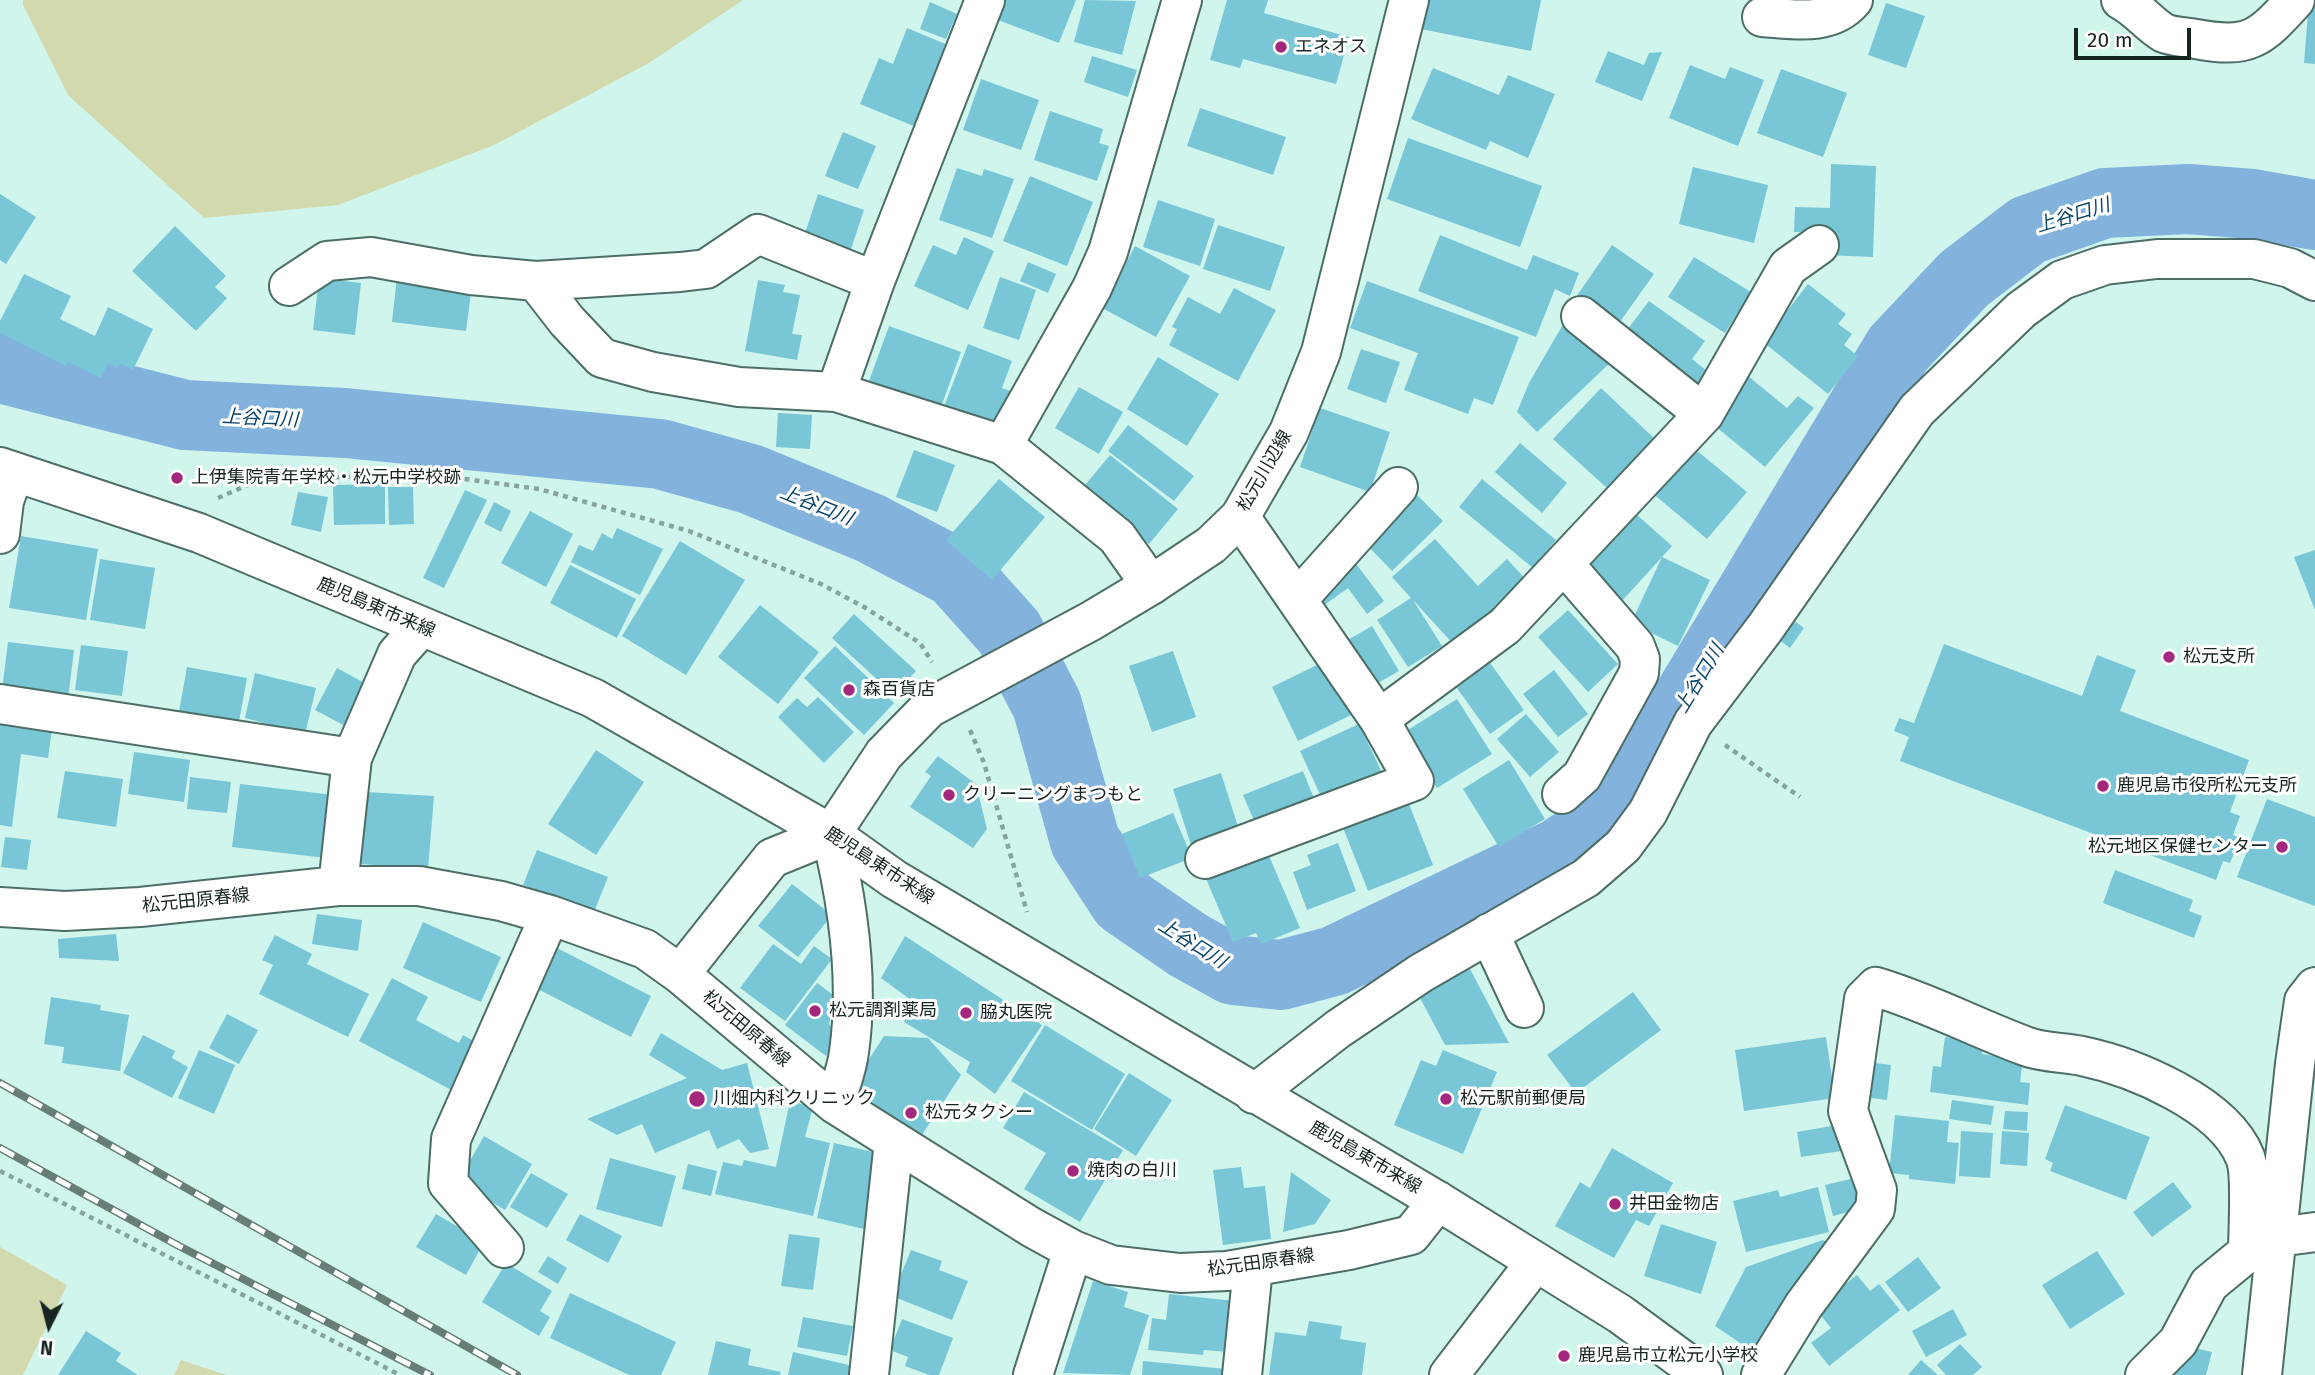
<!DOCTYPE html>
<html>
<head>
<meta charset="utf-8">
<style>
  body { margin:0 }
  #map { position:relative; width:2315px; height:1375px; overflow:hidden; background:#d0f5ed; font-family:"Fira Sans",sans-serif }
  canvas { display:block }
  .north { position:absolute; left:14px; top:1291px; width:70px; height:70px; -webkit-text-stroke:5px #fff; paint-order:stroke; rotate:186deg; font-size:19px; font-weight:700; line-height:28px; text-align:center; color:#172522 }
  .north::after { content:''; display:block; margin:auto; width:24px; height:32px; background:#172522; clip-path:polygon(50% 0,100% 100%,50% 72%,0 100%) }
  .scale { position:absolute; left:2074px; top:28px; width:117px; height:32px; box-sizing:border-box; border:4px solid #172522; border-top:0; padding-left:9px; font-size:21px; line-height:24px; white-space:nowrap; color:#172522; -webkit-text-stroke:5px #fff; paint-order:stroke }
</style>
</head>
<body>
<div id="map">
<canvas width="2315" height="1375"></canvas>
<div class="north">N</div>
<div class="scale">20 m</div>
</div>
<script>
const ctx = document.querySelector('canvas').getContext('2d');
ctx.lineJoin = 'round';
function paint(path, color) {
  ctx.fillStyle = color;
  ctx.fill(path, 'evenodd');
}
function trace(path, color, width, dash) {
  ctx.strokeStyle = color;
  ctx.lineWidth = width;
  ctx.lineCap = dash ? 'butt' : 'round';
  ctx.setLineDash(dash || []);
  ctx.stroke(path);
}
function label(font, color, halo, rows, align = 'center') {
  ctx.font = font + ' "Fira Sans","Noto Sans JP",sans-serif';
  ctx.lineWidth = 6;
  ctx.setLineDash([]);
  ctx.textBaseline = 'middle';
  ctx.strokeStyle = halo;
  ctx.fillStyle = color;
  for (const [text, x, y, turn = 0] of rows) {
    ctx.save();
    ctx.translate(x, y);
    ctx.rotate((+turn || 0) * Math.PI / 180);
    ctx.textAlign = isNaN(turn) ? turn : align;
    if (halo) ctx.strokeText(text, 0, 0);
    ctx.fillText(text, 0, 0);
    ctx.restore();
  }
}
paint(new Path2D(`
  M23,0h720l-94,63 -155,82 -156,60 -134,13 -136,-123 -45,-90z
  M0,1247l67,38 -44,90h-23z
  M181,1360l45,15h-52z`), '#d2d9ad');
trace(new Path2D(`
  M0,368l185,47 160,8 315,31 90,25 120,49 86,45 53,59 38,73 38,136 39,60 64,44 45,25 48,5 53,-14 225,-108 61,-41 278,-463 66,-70 64,-49 77,-27 83,-4 64,5 63,11`), '#83b3dd', 70);
paint(new Path2D(`
  M1005,0h71l-17,43 -61,-23z
  M1085,0l51,1 -14,54 -48,-13z
  M1227,0h41l-4,13 85,24 -13,47 -93,-25 -3,9 -30,-8z
  M1427,0h114l-10,51 -110,-22z
  M2309,0l6,1v63l-11,-1z
  M930,2l27,12 -11,25 -26,-10z
  M1886,3l39,13 -19,52 -38,-13z
  M907,28l41,17 -32,82 -56,-23 19,-46 14,6z
  M1608,51l36,14 5,-12 13,-1 -20,49 -47,-19z
  M1092,56l45,14 -9,27 -44,-15z
  M1690,65l35,14 5,-12 34,13 -26,66 -69,-28z
  M1433,68l66,27 9,-20 47,19 -27,64 -38,-17 -4,9 -75,-31z
  M1781,69l66,24 -24,64 -66,-24z
  M981,79l58,21 -18,50 -58,-20z
  M1200,108l86,29 -13,38 -86,-29z
  M1050,111l53,18 -4,14 10,3 -12,35 -63,-21z
  M843,132l33,14 -18,43 -33,-13z
  M1408,138l134,48 -22,61 -133,-48z
  M1831,164l45,2 -3,91 -48,-2v-22l-31,-1 1,-25 35,1z
  M1693,167l75,18 -14,58 -75,-19z
  M957,168l25,8 2,-7 30,10 -22,59 -53,-18z
  M1030,176l63,26 -26,64 -64,-25z
  M0,194l36,23 -30,47 -6,-4z
  M818,194l46,16 -14,42 -46,-16z
  M1158,200l57,19 -15,47 -57,-19z
  M1218,225l67,22 -15,44 -67,-22z
  M175,226l51,50 -11,11 12,11 -31,33 -64,-60z
  M1440,235l87,35 6,-15 46,18 -9,23 -15,-7 -19,48 -118,-46z
  M964,237l30,14 -26,59 -54,-24 19,-41 23,10z
  M1612,245l42,29 -37,52 -41,-29z
  M1135,246l55,30 -34,61 -54,-29z
  M1694,257l57,35 -26,41 -57,-36z
  M1028,262l28,12 -8,19 -28,-12z
  M24,274l47,22 -11,23 35,17 13,-29 45,22 -20,41 -13,-7 -2,5 -10,-5 -7,15 -33,-16 -2,4 -66,-33v-12z
  M397,277l75,9 -6,45 -74,-9z
  M1000,277l36,13 -17,50 -36,-12z
  M319,278l42,5 -6,52 -42,-5z
  M758,280l27,5 -2,7 17,3 -8,39 10,1 -5,25 -52,-9z
  M1367,281l152,56 -26,68 -19,-7 -6,16 -64,-24 14,-37 -68,-25z
  M1808,284l38,30 -8,10 14,10 -8,11 14,11 -30,38 -65,-52z
  M1234,288l42,22 -38,71 -69,-36 8,-16 -5,-2 16,-30 32,17z
  M1649,301l56,40 -13,18 15,12 -14,19 -72,-52z
  M1569,314l43,47 -75,71 -20,-20 12,-29z
  M889,326l72,26 -20,55 -72,-26z
  M968,344l44,17 -10,27 11,4 -16,38 -54,-21z
  M1361,349l39,13 -14,41 -39,-14z
  M1158,357l61,37 -32,52 -60,-37z
  M1748,376l39,32 11,-12 16,12 -49,59 -55,-45z
  M1079,387l44,25 -24,42 -44,-26z
  M1601,388l54,51 -47,50 -55,-50z
  M1320,408l70,24 -20,60 -70,-25z
  M778,413l34,2 -2,34 -34,-2z
  M1128,425l66,51 -20,25 -66,-50z
  M1520,443l47,40 -25,30 -47,-41z
  M1690,445l57,47 -40,47 -56,-47z
  M914,450l41,15 -18,47 -41,-15z
  M1110,455l68,54 -29,35 -68,-54z
  M999,479l46,38 -53,63 -46,-40z
  M1482,479l74,61 -23,28 -74,-61z
  M385,484v40l-51,1 -1,-40z
  M388,487h25l1,37 -25,1z
  M465,490l22,10 -43,88 -21,-10z
  M298,492l30,5 -7,35 -30,-7z
  M1416,494l27,27 -51,50 -26,-27z
  M494,502l17,9 -10,21 -17,-9z
  M530,511l43,23 -27,53 -45,-24z
  M1636,514l36,32 -10,11 48,23 -32,66 -47,-23 31,-66 -41,45 -36,-33z
  M617,528l46,21 -23,46 -69,-33 8,-17 14,6 9,-18 10,6z
  M21,536l77,13 -12,71 -77,-12z
  M1435,539l43,47 29,-27 21,23 -72,65 -43,-47 29,46 -34,21 -31,-47 34,-22 -19,-21z
  M680,541l65,39 -59,95 -64,-39z
  M2315,550v60l-21,-53z
  M100,559l55,9 -10,61 -55,-9z
  M1354,561l30,40 -17,13 -19,-26 -25,18 -10,-14z
  M570,565l66,34 -19,39 -67,-35z
  M760,605l59,47 -41,52 -60,-47z
  M1568,610l50,54 -30,28 -50,-55z
  M854,614l62,57 -22,24 -62,-57z
  M1792,619l12,9 -14,20 -13,-10z
  M1372,626l27,45 -28,16 -27,-45z
  M8,642l66,8 -6,49 -66,-9z
  M1944,644l138,52 15,-41 39,15 -16,41 129,49 -19,52 10,4 -7,19 7,3 -10,25 -7,-2 -7,19 -316,-119 9,-24 -15,-6 5,-13 15,5z
  M81,645l47,6 -6,45 -47,-6z
  M835,646l59,57 -30,32 -60,-57z
  M1173,651l23,66 -44,15 -23,-66z
  M1488,660l36,50 -34,24 -36,-50z
  M1325,661l26,54 -53,26 -26,-54z
  M187,667l60,11 -9,49 -60,-10z
  M337,668l35,19 -23,41 -34,-18z
  M1554,670l34,44 -30,23 -35,-43z
  M255,673l61,15 -11,46 -60,-16z
  M818,697l36,35 -30,31 -46,-46 19,-19 10,9z
  M1457,699l35,55 -55,34 -34,-55z
  M1526,714l33,38 -29,25 -33,-38z
  M0,722l52,7 -4,29 -27,-4 -9,73 -12,-2z
  M1359,724l25,53 -59,28 -25,-54z
  M596,750l48,32 -48,73 -48,-31z
  M134,752l56,8 -6,42 -56,-8z
  M938,756l38,28 11,45 -14,19 -63,-41 21,-31 -6,-4z
  M1509,760l36,59 -46,28 -36,-58z
  M65,771l58,8 -7,48 -59,-9z
  M1303,771l12,30 -59,24 -13,-30z
  M1221,773l19,60 -48,15 -19,-59z
  M190,777l41,5 -4,31 -40,-4z
  M240,784l94,11 -8,63 -94,-11z
  M366,792l68,4 -6,73 -67,-5z
  M1407,799l26,66 -65,26 -26,-66z
  M2267,799l48,18v89l-78,-29z
  M1173,813l19,45 -52,20 -18,-44z
  M5,837l26,3 -4,30 -26,-3z
  M1338,843l18,48 -49,19 -14,-38 18,-7 -4,-10z
  M1266,849l34,79 -39,16 -5,-11 -23,9 -29,-68z
  M537,850l71,27 -14,35 -71,-27z
  M2115,870l78,30 -4,11 13,5 -8,22 -91,-35z
  M792,884l40,31 -34,42 -40,-31z
  M317,914l45,6 -4,31 -46,-7z
  M423,922l78,35 -20,45 -78,-34z
  M116,934l3,27 -60,-3 -1,-19z
  M275,935l37,19 -5,10 62,30 -21,43 -89,-43 14,-29 -11,-5z
  M905,936l137,89 -47,69 -29,-22 4,-10 -66,-40 11,-19 -34,-25z
  M773,944l28,20 13,-18 18,13 -47,62 -45,-33z
  M553,946l98,50 -20,41 -99,-51z
  M1470,969l39,74 -64,2 -26,-49z
  M392,978l36,19 -12,23 43,23 4,-8 19,11 -25,47 -98,-52z
  M817,983l19,14 -7,27 10,14 -13,18 -41,-31z
  M1633,992l28,38 -85,63 -29,-38z
  M51,997l50,8 -1,5 29,5 -9,56 -58,-8 2,-16 -20,-3z
  M227,1014l31,16 -19,34 -30,-16z
  M1045,1025l80,49 -33,56 -81,-49z
  M661,1033l61,37 25,-7 22,86 -19,4 -11,-14 -22,10 -8,-19 -54,23 -13,-29 -25,11 -30,-16 100,-41 -38,-23z
  M143,1035l32,16 -3,7 16,9 -16,31 -49,-25z
  M884,1036l44,2 33,37 -41,63 -69,-51z
  M1826,1037l9,61 -91,13 -9,-61z
  M1945,1037l38,6 -1,11 41,6 -3,22 10,1 -2,22 -98,-13 3,-26 8,1z
  M199,1050l36,15 -21,49 -36,-16z
  M1443,1050l54,22 -34,82 -69,-29 27,-65 15,6z
  M1867,1062l24,3 -4,35 -24,-3z
  M1129,1073l43,27 -36,56 -42,-27z
  M1024,1092l99,58 -43,72 -56,-33 22,-36 -43,-25z
  M1952,1100l42,6 -3,19 -42,-6z
  M790,1101l23,6 -8,30 25,6 -17,73 -98,-22 8,-32 19,4 2,-6 32,7z
  M2065,1105l85,32 -24,63 -76,-29 3,-8 -8,-4z
  M2005,1111l23,1 -1,19 -24,-2z
  M1895,1115l54,6 -2,21 12,1 -4,41 -46,-5v-4l-20,-2z
  M1843,1124l5,26 -47,7 -4,-25z
  M1961,1131l32,2 -3,45 -31,-2z
  M2002,1131l27,2 -2,33 -27,-2z
  M484,1136l48,28 -27,46 -47,-28z
  M834,1143l48,11 -18,75 -47,-11z
  M1612,1148l61,35 -24,43 -13,-6 -22,38 -59,-32 25,-44 10,6z
  M610,1158l66,18 -14,51 -66,-18z
  M688,1164l29,7 -6,25 -29,-7z
  M1241,1167l3,21 21,-2 6,53 -48,6 -10,-75z
  M1291,1172l40,28 -16,24 -32,8z
  M531,1173l37,21 -21,34 -37,-21z
  M1855,1178l8,30 -30,8 -8,-31z
  M2173,1182l19,25 -40,30 -19,-25z
  M1818,1187l11,45 -83,20 -13,-51 45,-11 2,7z
  M436,1214l48,28 -18,33 -50,-28z
  M580,1214l42,22 -14,27 -42,-23z
  M1661,1224l56,18 -16,52 -57,-18z
  M789,1234l31,4 -7,52 -32,-4z
  M1823,1240l11,7 -73,110 -46,-31 31,-59z
  M911,1250l31,11 -3,9 29,11 -16,39 -60,-24z
  M2097,1251l28,43 -55,35 -28,-44z
  M548,1256l19,12 -9,16 -20,-12z
  M1918,1257l23,31 -33,24 -23,-30z
  M506,1263l46,28 -12,20 10,6 -11,19 -57,-34z
  M1857,1275l13,16 9,-7 21,26 -71,56 -18,-23 20,-15 -16,-20z
  M1093,1281l35,11 -4,15 25,8 -19,60 -67,-2z
  M570,1293l106,49 -15,33h-32l-79,-37z
  M1169,1294l65,7 -5,51 -25,-2 -1,5 -55,-5 4,-32 14,2z
  M1953,1309l14,26 -41,22 -14,-26z
  M803,1317l50,9 -6,30 -50,-9z
  M902,1319l51,19 -14,37h-10l-24,-9 3,-9 -18,-7z
  M1309,1321l33,5 -2,13 26,4 -4,32h-93l6,-43 31,4z
  M86,1331l35,22 -5,8 22,14h-80z
  M716,1341l35,8 -3,16 33,7 -1,3h-72z
  M1960,1344l22,23 -9,8h-27l-9,-10z
  M2181,1345l31,7 -6,23h-32z
  M793,1352l60,14 -2,9h-63z
  M1921,1360l17,15h-30z
  M1143,1361l83,8 -1,6h-83z`), '#79c6d7');
const minor = new Path2D(`
  M2121,0c17,9 29,25 43,33 9,4 23,4 32,6 53,10 64,0 99,-39
  M1762,17c31,2 68,10 91,-17
  M536,281l31,40 35,37 51,14 86,15 97,5 167,53 114,92 34,48
  M289,286l38,-25 44,-4 100,18 65,6 144,-9 26,-3 52,-35 117,47
  M1581,316l123,98
  M836,392l39,-111 110,-281
  M1003,445l89,-157 16,-36 74,-252
  M1240,517l139,202 126,-93 199,-212 84,-147 31,-22
  M0,534l4,-33 10,-29
  M1297,600l101,-113
  M0,704l352,54
  M1562,794l20,-18 57,-103 1,-14 -5,-13 -71,-82
  M1205,859l209,-78 -35,-62
  M338,886l14,-128 45,-104 24,-27
  M0,907l65,4 75,-4 198,-21h81l82,15 49,14 95,34 35,25 155,130 196,123 42,23 38,15 69,8 47,-2 122,-21 62,-15 27,-34
  M1489,933l35,75
  M680,974l92,-116 59,-24c17,69 28,147 18,218 -2,18 -10,36 -14,52
  M1254,1094l84,-65 83,-56 165,-95 37,-32 25,-34 45,-89 72,-95 152,-218 104,-100 41,-30 43,-15 52,-6h97l36,9 25,13
  M504,1248l-56,-65 3,-44 99,-224
  M869,1375l25,-234
  M1033,1375l40,-125
  M1242,1375l11,-107
  M1449,1375l86,-112
  M1761,1375l43,-70 71,-96 2,-19 -29,-79 16,-112 12,-12c51,15 98,40 149,59 17,7 39,6 57,10 52,11 142,48 163,101 7,16 3,74 3,95
  M2145,1375l33,-33 31,-58 39,-32 30,-15 37,-5
  M2262,1375l33,-311 9,-63 11,-14`);
const major = new Path2D(`
  M0,467l199,66 394,165 238,136 63,45 544,322 182,113 83,61
  M831,834l53,-80 45,-46 162,-87 60,-36 60,-40 29,-28 49,-85 32,-80 88,-352`);
trace(minor, '#4d6e67', 42);
trace(major, '#4d6e67', 42);
trace(new Path2D(`
  M218,498l32,-14 63,-6 84,-3 61,3 81,11 150,42 132,53 43,23 56,36 12,19
  M970,730l14,33 43,149
  M1725,745l75,52
  M0,1171l400,204`), '#87a39d', 4.5, [5, 5]);
trace(minor, '#fff', 38);
trace(major, '#fff', 38);
const rail = new Path2D(`
  M0,1083l517,292
  M0,1148l179,98 251,129`);
trace(rail, '#667d78', 8);
trace(rail, '#fff', 5, [16]);
for (const [x, y, r, color] of [
  [1281,47,7,"#a3287d"],
  [177,478,7,"#a3287d"],
  [2169,657,7,"#a3287d"],
  [849,690,7,"#a3287d"],
  [2103,786,7,"#a3287d"],
  [949,795,7,"#a3287d"],
  [2282,847,7,"#a3287d"],
  [815,1011,7,"#a3287d"],
  [966,1013,7,"#a3287d"],
  [697,1099,9,"#a3287d"],
  [1446,1099,7,"#a3287d"],
  [911,1113,7,"#a3287d"],
  [1073,1171,7,"#a3287d"],
  [1615,1204,7,"#a3287d"],
  [1564,1356,7,"#a3287d"]
]) {
  const dot = new Path2D();
  dot.arc(x, y, r, 0, 2 * Math.PI);
  ctx.fillStyle = color;
  ctx.fill(dot);
  trace(dot, '#fff', 2.5);
}
label('18px', '#172522', '#fff', [
  ["エネオス",1295,47],
  ["上伊集院青年学校・松元中学校跡",191,478],
  ["松元支所",2183,657],
  ["森百貨店",863,690],
  ["鹿児島市役所松元支所",2117,786],
  ["クリーニングまつもと",963,795],
  ["松元地区保健センター",2268,847,"right"],
  ["松元調剤薬局",829,1011],
  ["脇丸医院",980,1013],
  ["川畑内科クリニック",713,1099],
  ["松元駅前郵便局",1460,1099],
  ["松元タクシー",925,1113],
  ["焼肉の白川",1087,1171],
  ["井田金物店",1629,1204],
  ["鹿児島市立松元小学校",1578,1356]
], 'left');
label('18px', '#172522', '#fff', [
  ["松元川辺線",1265,471,-60],
  ["鹿児島東市来線",376,608,23],
  ["鹿児島東市来線",879,866,33],
  ["松元田原春線",196,901,-6],
  ["松元田原春線",746,1029,40],
  ["鹿児島東市来線",1365,1158,30],
  ["松元田原春線",1261,1263,-8]
]);
label('italic 19px', '#084269', '#fff', [
  ["上谷口川",2073,216,-17],
  ["上谷口川",260,419,3],
  ["上谷口川",816,506,22],
  ["上谷口川",1700,679,-59],
  ["上谷口川",1192,944,32]
]);
</script>
</body>
</html>
